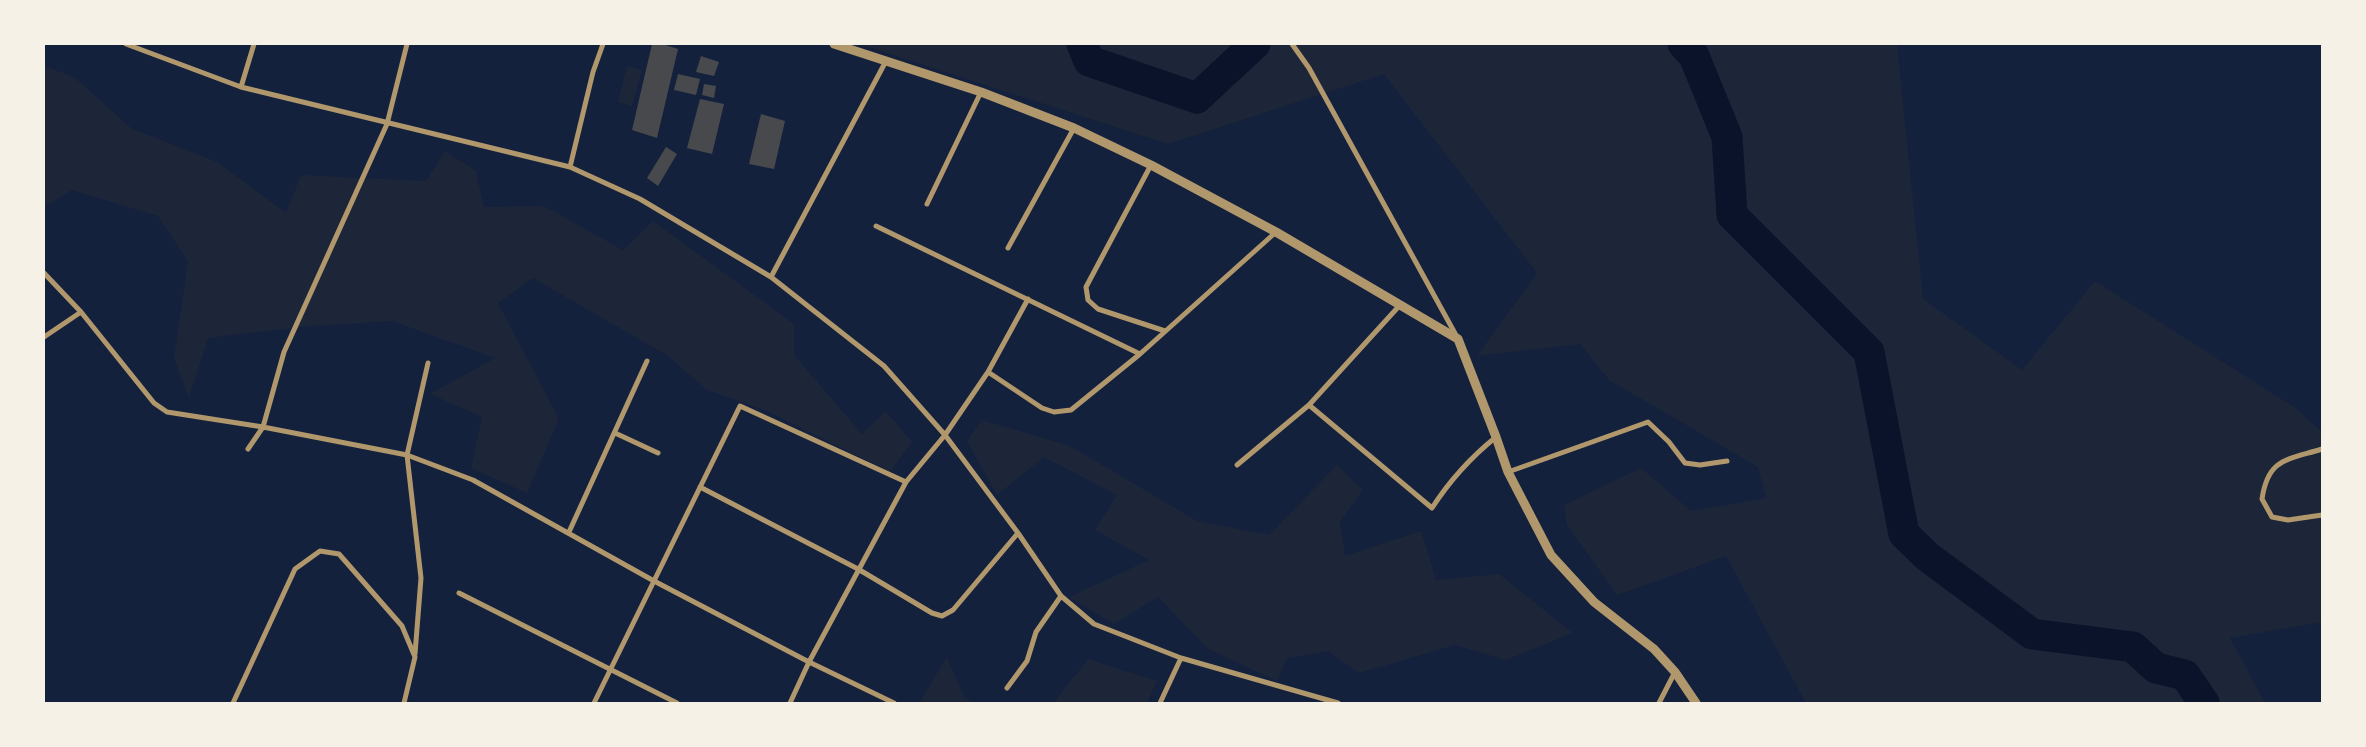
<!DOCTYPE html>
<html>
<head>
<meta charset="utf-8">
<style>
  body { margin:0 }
  #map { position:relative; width:2366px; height:747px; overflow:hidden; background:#14213d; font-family:"Asap Condensed",sans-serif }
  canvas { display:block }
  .frame { position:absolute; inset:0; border:45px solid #f6f1e7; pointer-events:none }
</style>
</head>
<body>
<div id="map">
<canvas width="2366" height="747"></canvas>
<div class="frame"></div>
</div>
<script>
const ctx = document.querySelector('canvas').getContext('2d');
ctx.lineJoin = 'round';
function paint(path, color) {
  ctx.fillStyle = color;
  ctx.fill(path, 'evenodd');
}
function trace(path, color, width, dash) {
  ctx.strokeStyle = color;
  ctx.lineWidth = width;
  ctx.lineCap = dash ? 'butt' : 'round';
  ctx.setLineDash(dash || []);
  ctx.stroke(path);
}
paint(new Path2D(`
  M859,44h1038l26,255 99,71 73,-89 199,126 28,25v190l-92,16 35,65h-459l-80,-147 -109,39 -50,-70 -3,-20 77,-37 50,43 75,-13 -8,-31 -149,-87 -29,-36 -103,12 60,-83 -153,-199 -216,70z
  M44,66l30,11 57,51 86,34 69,51 15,-38 125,6 19,-30 31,20 8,36 60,-1 79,44 30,-29 141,103v31l68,79 24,-23 26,31 -22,30 -123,-61 -60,-21 -39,-34 -135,-78 -35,25 61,116 -32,74 -56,-25 11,-51 -52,-23 65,-36 -103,-37 -93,6 -91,11 -19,60 -15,-40 14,-97 -30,-45 -86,-26 -28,17z
  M627,66l15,4 -10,36 -14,-4z
  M982,420l88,26 127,75 72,14 68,-70 26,25 -23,31 5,35 76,-25 15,49 63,-6 74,59 -67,27 -51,-15 -96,28 -31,-22 -41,7 -10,23 -69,-32 -50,-52 -44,27 -45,-27 80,-37 -54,-30 22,-35 -73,-38 -47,38 -30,-54z
  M947,657l17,40 9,6h-54z
  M1088,659l69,22 -10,22h-94z`), '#1d2539');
trace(new Path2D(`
  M1082,44l7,17 108,37 58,-54
  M1683,44l11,12 33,81 5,78 137,137 35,182 24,23 104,77 101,13 23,21 29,7 19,28`), '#0b132b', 31);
paint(new Path2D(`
  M652,44h10l16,5 -21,89 -25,-8z
  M701,56l18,6 -5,14 -18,-4z
  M678,74l22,5 -4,16 -22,-5z
  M704,84l12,2 -2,12 -12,-3z
  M700,99l24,5 -12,50 -25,-6z
  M761,114l24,7 -11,48 -25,-5z
  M666,147l11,7 -19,32 -11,-8z`), '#48494c');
trace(new Path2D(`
  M126,44l115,43 329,80 70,32 131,78 113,89 61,69 73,98 43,63 33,28 87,34 157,45
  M1292,44l17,24 148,269
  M241,87l13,-43
  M1151,165l-65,122 2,13 10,9 67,22
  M570,167l23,-95 10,-28
  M927,204l54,-112
  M876,226l264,128
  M1008,248l66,-120
  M44,273l37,39 73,91 13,9 96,15 144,28 66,25 181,101 155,81 85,41
  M771,277l115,-216
  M44,337l37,-25
  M988,372l54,36 12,4 17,-2 69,-56 136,-122
  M1309,405l123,103c18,-28 38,-50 64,-71
  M615,433l43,20
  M248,449l15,-22 21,-75 103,-228 20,-80
  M2322,449c-35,11 -54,9 -60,50l10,18 16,3 34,-5
  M1237,465l72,-60 91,-100
  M1508,472l140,-50 21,20 16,21 15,2 27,-4
  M700,487l158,82 74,44 10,3 11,-6 65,-77
  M569,532l78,-171
  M459,593l218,110
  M415,654l6,-76 -14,-123 21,-92
  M1007,688l20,-27 9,-29 25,-36
  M233,703l62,-134 25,-18 19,3 63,72 13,31 -11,46
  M594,703l146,-297 166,76
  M790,703l19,-41 97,-180 39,-47 43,-63 40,-73
  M1160,703l21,-45
  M1659,703l16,-31`), '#b1986c', 5);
trace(new Path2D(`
  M834,44l147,48 93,36 77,37 125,67 182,107 38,98 12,35 43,83 43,47 60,47 21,23 21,31`), '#b1986c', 9);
</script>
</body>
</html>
